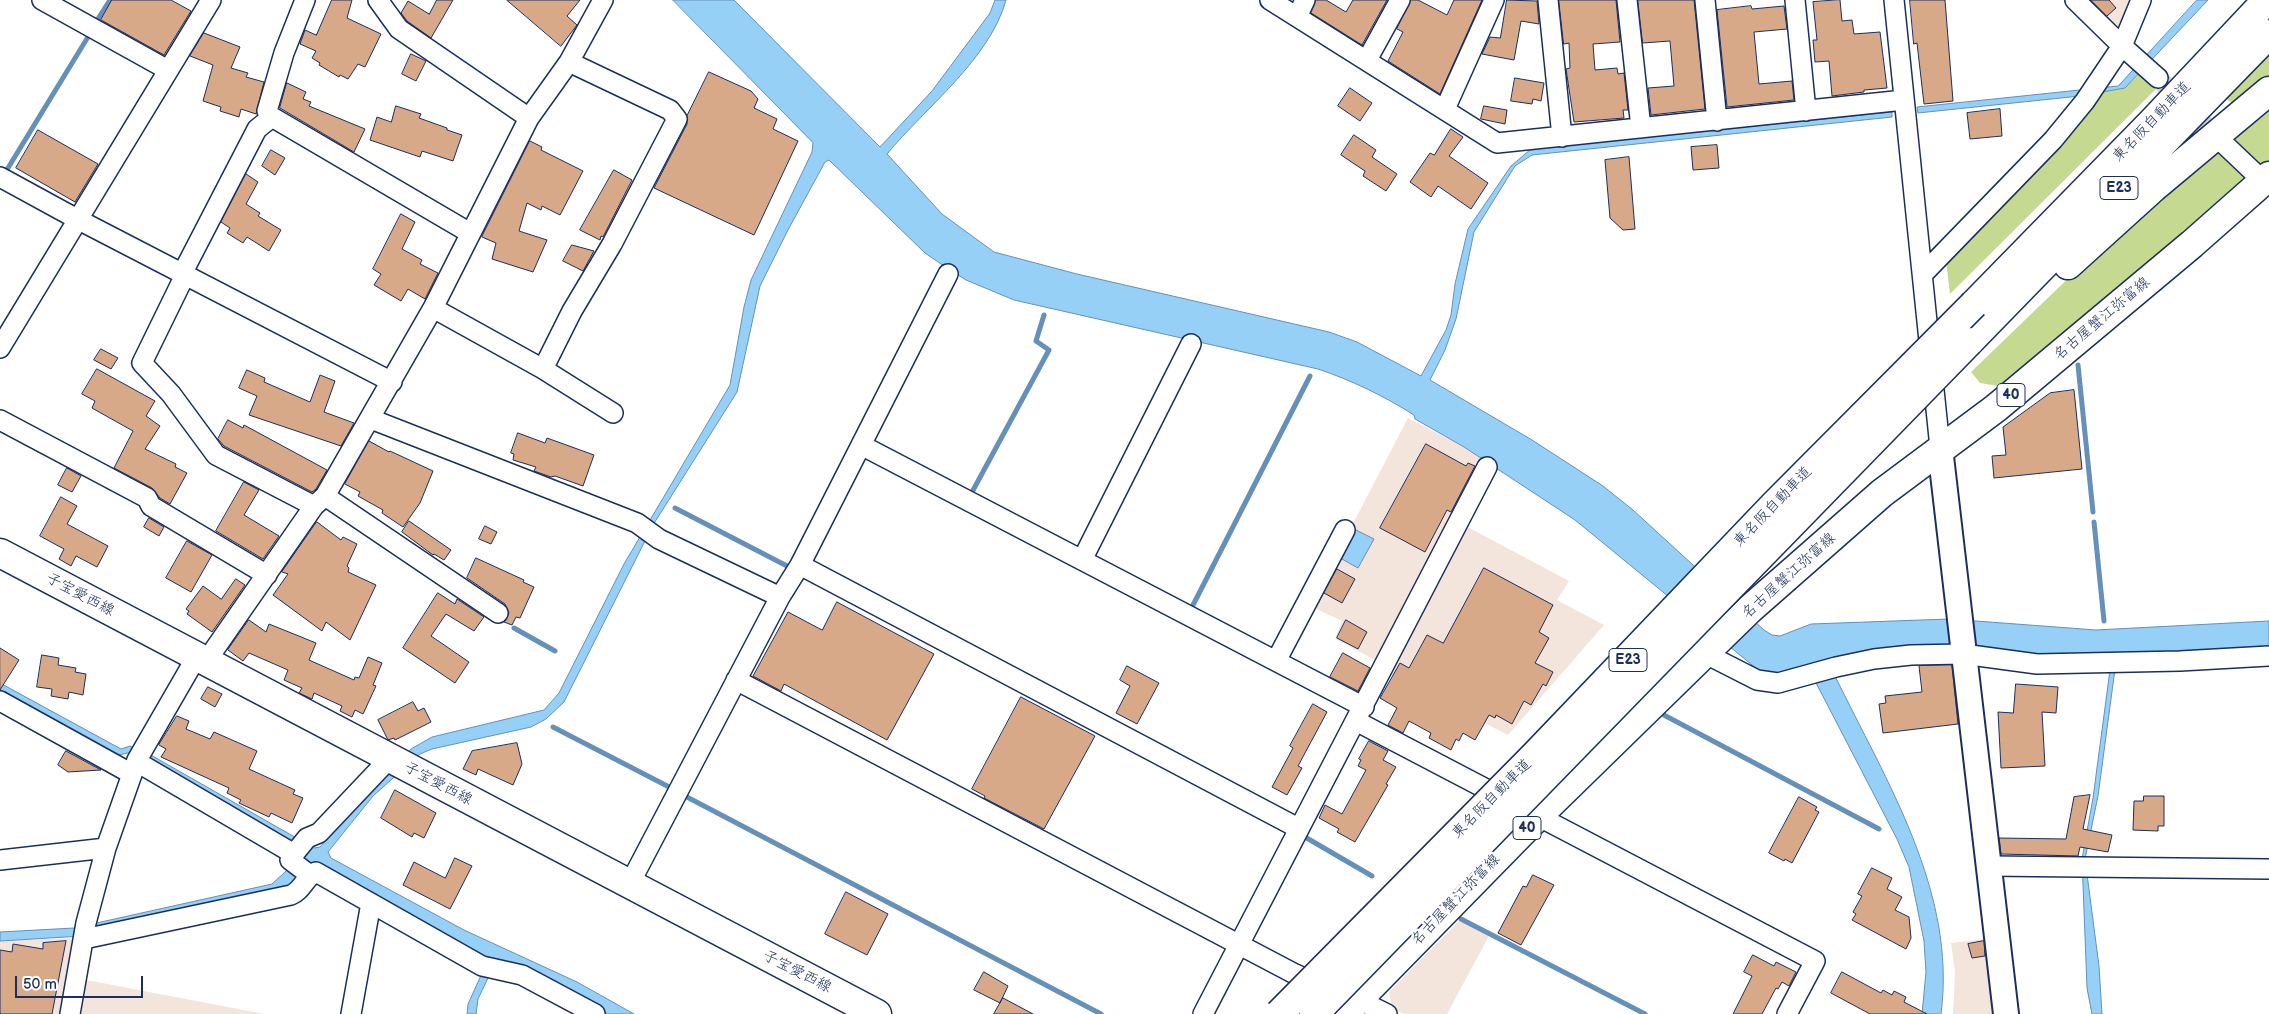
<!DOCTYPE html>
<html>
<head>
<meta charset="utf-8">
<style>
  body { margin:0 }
  #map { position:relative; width:2269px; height:1014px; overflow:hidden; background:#fff; font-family:"Balsamiq Sans",sans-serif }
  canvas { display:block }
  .scale { position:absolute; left:15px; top:976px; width:128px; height:22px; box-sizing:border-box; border:2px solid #1b2f5e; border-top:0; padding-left:6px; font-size:15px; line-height:18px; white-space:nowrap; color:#1b2f5e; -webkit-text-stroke:4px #fff; paint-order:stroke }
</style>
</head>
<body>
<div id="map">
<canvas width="2269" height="1014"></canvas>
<div class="scale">50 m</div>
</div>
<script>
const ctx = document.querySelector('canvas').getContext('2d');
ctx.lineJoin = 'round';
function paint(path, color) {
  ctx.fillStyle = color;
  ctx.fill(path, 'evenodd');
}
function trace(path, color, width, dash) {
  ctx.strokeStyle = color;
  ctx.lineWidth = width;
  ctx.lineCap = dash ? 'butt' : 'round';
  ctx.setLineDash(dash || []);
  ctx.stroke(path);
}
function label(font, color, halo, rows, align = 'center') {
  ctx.font = font + ' "Balsamiq Sans","Klee One",sans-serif';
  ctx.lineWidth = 5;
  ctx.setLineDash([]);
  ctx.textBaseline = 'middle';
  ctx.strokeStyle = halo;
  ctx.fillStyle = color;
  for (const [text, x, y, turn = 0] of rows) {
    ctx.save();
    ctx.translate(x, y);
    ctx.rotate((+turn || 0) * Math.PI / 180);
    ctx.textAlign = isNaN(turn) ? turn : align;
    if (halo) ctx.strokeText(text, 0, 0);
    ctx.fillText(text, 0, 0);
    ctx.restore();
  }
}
paint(new Path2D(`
  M2086,0h49l-11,26 -11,1z
  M1408,418l56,29 21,14 -102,203 -48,-25 7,-18 -32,-15z
  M1462,524l107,57 -12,19 47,25 -96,110 -123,-63z
  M1461,919l29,15 -43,80h-43l-12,-6 -3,-16z
  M74,938l-14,76h-60v-73z
  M1985,939l7,75h-39l2,-42 -4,-29z
  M86,980l126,24 53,10h-185z`), '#f3e5dc');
paint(new Path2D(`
  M2269,53v27l-34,25 -10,-7z
  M2142,71l17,15 -209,208 -4,-33 151,-168 28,-5z
  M2269,103v59l-14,3 -29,-28z
  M2218,145l30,29v9l-250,203 -18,-3 -9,-11 167,-161z`), '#c5da90');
const water = new Path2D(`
  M673,0h61l146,147 52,-56 58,-78 5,-13h11c-16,59 -81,108 -119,154l55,60 52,38 83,22 252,58 28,10 64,34 25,-46 5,-15 4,-31 13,-55 43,-63 20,-17 361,-37v5l-360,38 -17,11 -41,66 -18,87 -11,31 -15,30 102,60 71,46 30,24 131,120 8,5 8,1 31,-12 138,-5 147,11 173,-9v29l-231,7 -72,-11 -131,30c51,105 122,216 106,338h-19l4,-42 -2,-31 -15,-74 -12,-28 -82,-158 -51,-8 -7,-4 -182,-149 -111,-73 -49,-28 -1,-4c-30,-19 -63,-35 -96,-46l-304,-69 -48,-20 -25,-16 -16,-11 -96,-93 -4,2 -37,68 -28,56 -23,106 -84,133 -89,177 -18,17 -15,8 -99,22 -12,5 -47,42 -45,56 3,6 133,72 113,52 57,32h-27l-80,-44 -38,6 -11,23 -2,15h-9l1,-10 15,-33 -164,-105 -26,23 -194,46 -99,6v-9l74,-4 198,-44 27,-25 -167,-107 -13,3 -12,-5 -107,-60v-7l121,66 9,-3 19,8 165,94 6,-1 61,-70 30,-28 21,-12 112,-27 15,-17 65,-129 106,-179 14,-78 7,-27 61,-128 1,-9z
  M2197,0h11l-83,88 -45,8 -162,17 -1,-6 201,-21z
  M1356,530l18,9 -16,29 -18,-10z
  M2115,669l-17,127 -13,63 14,107 3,48h-10l-5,-26 -5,-129 11,-61 17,-128z`);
paint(water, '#96d0f6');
trace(water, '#6590b9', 1);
trace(new Path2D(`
  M96,22l14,-22
  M8,168l83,-136
  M2078,365l15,147
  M971,494l78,-144 -13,-9 8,-26
  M675,508l112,58
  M2094,522l10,99
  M1190,611l120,-235
  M514,628l41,23
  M1662,714l217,115
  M553,727l120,62
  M685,796l416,218
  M1305,837l67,39
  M1461,919l184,95`), '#6590b9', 5);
const building = new Path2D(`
  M112,0h59l20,11 -27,44 -63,-35z
  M332,0h20l-5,18 34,16 -16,33 -7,-3 -10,15 -8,-4 -1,2 -20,-12 1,-2 -8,-5 4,-7 -16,-7 5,-14 11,5z
  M437,0h16l-22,38 -24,-17 -6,-8 7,-12 21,13z
  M507,0h73l-13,16 10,9 -16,21z
  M1316,0h10l20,12 7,-12h34l-25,45 -51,-32z
  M1411,0h7l29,15 7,-15h28l-42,94 -52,-33 15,-29 -6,-3z
  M1507,0l30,1 2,23 -18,-3 -7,39 -32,-6 8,-17 10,1z
  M1559,0h57l4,42 -27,2 2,26 22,-2 1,6 6,-1 4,37h-5l1,8 -50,4 -8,-53 4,-1 -1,-25 -5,1z
  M1638,0h56l11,109 -54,6 -3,-27 26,-2 -4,-45 -27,2z
  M1840,0l2,21 10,-1 2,14 26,-2 7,56 -23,2v2l-32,4 -3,-35 -14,1 -2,-22h4l-4,-38z
  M1910,0h35l8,101 -29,3 -7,-61 -3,1z
  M2091,0h18l7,8 -9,8z
  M1751,6l1,3 32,-3 3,23 -33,3 5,52 33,-3 2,19 -67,7 -10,-97z
  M204,33l36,14 -9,21 17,5 -2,4 18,5 -8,32 -15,-5 -2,8 -19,-6 1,-4 -18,-6 10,-36 -23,-9z
  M411,54l15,7 -10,20 -14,-7z
  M709,72l42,19 7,8 -4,9 23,11 -4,10 25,12 -44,94 -100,-47 33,-64v-8z
  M1515,78l29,5 -3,18 -8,-2 -1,5 -21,-3z
  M287,83l19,9 -3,7 8,3 -2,4 56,23 -11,23 -74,-44z
  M1350,88l22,15 -12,18 -22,-15z
  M396,106l25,8 -2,4 28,10v2l15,5 -9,26 -31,-10 -2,6 -50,-17 7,-23 14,5z
  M1484,106l23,4 -2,14 -24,-5z
  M2000,109l2,27 -32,3 -3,-26z
  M1451,129l12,8 -14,19 39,27 -17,26 -33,-23 -7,11 -21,-15 20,-29 4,2z
  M38,130l60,34 -23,38 -59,-34z
  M1354,135l22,15 -4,7 25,17 -11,17 -23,-15 2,-5 -24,-16z
  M530,141l12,6 -1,3 42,21 -23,44 -18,-9 -1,4 -14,-7 -8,28 28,9 -14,32 -41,-13 4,-16 -14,-6z
  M1717,145l2,23 -26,2 -2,-23z
  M271,150l14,8 -10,17 -13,-9z
  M1629,157l6,72 -12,1 -13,-12 -5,-58z
  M614,170l18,10 -29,57 -2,-1 -1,4 -20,-10z
  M246,174l12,8 -12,22 14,9 -2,3 23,14 -12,21 -22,-14 -4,6 -16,-10 3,-5 -9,-6z
  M401,214l14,8 -13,27 20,11 -2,4 18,9 -13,26 -17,-10 -7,12 -27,-16 7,-11 -8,-5z
  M572,245l22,6 -11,20 -20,-10z
  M101,349l17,9 -7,11 -17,-9z
  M97,369l58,32 -9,15 14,10 -15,23 31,15 -1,3 12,6 -17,31 -10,-6 -8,-10 -38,-20 19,-37 -41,-23 3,-7 -13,-7z
  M247,370l18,8 -1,4 46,20 10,-27 15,6 -11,31 30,11 -13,23 -92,-31 8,-19 -18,-8z
  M2074,390l8,79 -88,9 -2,-22 14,-1 -3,-28 47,-34z
  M228,420l15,8 1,-3 83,45 -11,19 -4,3 -88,-46 -6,-7z
  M518,433l27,10 2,-5 47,17 -11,31 -28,-10 -4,1 -17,-6 2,-4 -23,-7 1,-6 -3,-1z
  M369,441l20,11 1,-1 43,20 -13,32 -17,24 -21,-14 1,-3 -25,-14 2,-4 -15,-8z
  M1426,444l40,22 2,-3 7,3 -24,46 -4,-2 -22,42 -45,-24z
  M67,468l14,8 -9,16 -14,-7z
  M244,482l15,8 -15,25 35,21 -16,23 -47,-28z
  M61,497l16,9 -10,18 41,22 -11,21 -21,-11 -5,10 -12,-7 5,-10 -24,-13z
  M149,518l15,9 -5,9 -15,-9z
  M409,521l42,29 -7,10 -10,-6 -1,1 -31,-23z
  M317,522l24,18 2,-3 14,7 -10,22 2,2 -1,4 28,13 -26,55 -24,-18 -4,9 -49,-36 15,-21 -6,-2z
  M485,526l12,6 -6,12 -12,-5z
  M187,541l25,14 -21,37 -25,-14z
  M476,558l48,22 -1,2 11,5 -14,31 -4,-1 -4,8 -8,-3 5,-9 -4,-9 -38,-26z
  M1484,568l69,37 -14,27 10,6 -14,25 18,9 -7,14 -3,-2 -12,21 -7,-4 -12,23 -16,-9 -1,3 -6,-3 -14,25 -12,-7 -4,8 -3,-2 -5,11 -22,-12 2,-5 -22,-12 -6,12 -15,-8 9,-17 -17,-10 20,-35 9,5 18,-33 16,8z
  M1337,569l18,10 -13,24 -18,-10z
  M236,579l9,6 -33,47 -25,-18 2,-3 -3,-2 17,-23 18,13z
  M438,593l17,11 2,-5 27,18 -10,14 -28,-17 -15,22 38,26 -14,21 -52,-35z
  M837,602l97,52 -47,86 -103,-56 -3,7 -28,-15 35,-64 34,18z
  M249,620l17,12 3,-8 47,19 -7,17 45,20 1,-3 4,1 9,-21 14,6 -9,22 3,1 -13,28 -8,-4 -3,7 -12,-6 2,-5 -28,-13 -2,6 -13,-6 3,-5 -18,-8 4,-10 -39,-17 -6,8 -15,-11z
  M1346,620l21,12 -9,17 -21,-11z
  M0,648l19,12 -19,30z
  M1343,653l27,15 -12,23 -28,-14z
  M42,655l17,3 -1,7 18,3 -1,4 11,2 -3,21 -14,-3 -1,7 -17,-3 1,-7 -15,-2z
  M1952,665l6,59 -75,9 -4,-29 7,-1 -1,-7 37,-4 -3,-26z
  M1127,666l32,17 -22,41 -21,-11 14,-27 -10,-6z
  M2016,684l42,3 -2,26 -14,-1 3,54 -44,2 -3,-56 15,1z
  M208,687l14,7 -7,13 -14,-8z
  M1021,697l74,39 -51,93 -60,-31 1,-2 -13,-7z
  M413,702l5,9 6,-3 7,14 -36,18 -1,-2 -6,2 -10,-20z
  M1313,704l14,8 -29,54 4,2 -15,27 -15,-8 21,-39 -3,-2z
  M177,716l12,5 -3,8 24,10 4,-7 43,19 -8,18 46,21 -2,4 10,4 -11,25 -21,-10 -2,4 -30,-14 2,-3 -14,-7 2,-5 -68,-31 5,-8 -7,-4z
  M1369,741l19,10 -5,9 13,7 -10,17 2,1 -33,57 -18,-10 2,-3 -20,-11 6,-13 17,9 24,-44 -8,-4 3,-6 -2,-1z
  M517,743l5,21 -9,21 -35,-16 -2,6 -13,-6 9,-18z
  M66,751l35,19 -33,2 -10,-7z
  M395,790l41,23 -12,25 -10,-5 -2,4 -31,-19z
  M2090,795l-7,34 29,6 -4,17 -28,-5 -2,9 -77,-2 -2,-16 67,1 8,-42z
  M2144,796h20v30h-6v5l-25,-1 1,-29h9z
  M1799,797l18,10 -2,3 4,2 -27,51 -7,-4 -1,2 -15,-8z
  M455,858l17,8 -22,43 -47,-24 11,-23 31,16z
  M1872,868l20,10 -5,11 15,8 -7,13 14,7 2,21 -5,11 -54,-29 4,-6 -3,-2 9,-16 -4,-2z
  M1533,875l21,10 -33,60 -23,-12 25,-47 3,1z
  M846,892l42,22 -21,41 -42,-21z
  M66,941l-14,73h-52v-64l12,2 1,-8 30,5v-6z
  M1984,941l1,15 -13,2 -4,-14z
  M1753,955l21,11 2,-4 20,10 -7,14 -7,-4 -4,7 -2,-1 -14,26h-29l19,-38 -8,-4z
  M984,972l24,14 -8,17 -26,-13z
  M1842,972l39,21 2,-3 9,5 2,-4 12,6 -2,5 23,12h-57l-39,-21z
  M1003,998l30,16h-39z`);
paint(building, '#d7a989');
trace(building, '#1b2f5e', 1);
trace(new Path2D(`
  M2158,78l64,64`), '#d1d5df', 19, [19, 9]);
const minor = new Path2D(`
  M42,0l126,70
  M1270,0l227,143 407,-43
  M1548,0l14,137
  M1627,0l14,128
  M1705,0l12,121
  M1795,0l11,111
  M1894,0l46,448
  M2075,0l47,46 36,32
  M1297,17l8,-17
  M1367,60l33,-60
  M1445,109l49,-109
  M272,117l-5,-6 17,-58 21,-53
  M529,118l40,-56 34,-62
  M2222,142l41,39
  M0,177l77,42 315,163
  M182,274l75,-145 15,-12 198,116
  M1923,274l130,-134 32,-39 37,-55 19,-46
  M185,275l-43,88 29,31 45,61 98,51
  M433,308l110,61 70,44
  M0,348l211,-348
  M543,369l29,-58 40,-67 65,-125 -7,-9 -101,-48
  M371,419l266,104 22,16 121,58
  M0,420l147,78 4,8 116,69
  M861,445l503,262
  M325,496l173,117
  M1082,560l109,-216
  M800,565l498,263
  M1704,653l53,27 21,3 58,-16 38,-8 37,-4 52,-1 74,10 143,-3 89,-5
  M207,660l107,-154 11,-10 108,-188 96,-190 -130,-89 -21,-29
  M1276,661l69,-131
  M736,680l557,293 27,12
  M0,701l132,73
  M1356,721l459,240 -28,53
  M137,762l157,92 -4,6 20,15
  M294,854l13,-16 12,-5 71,-75
  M0,860l106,-12
  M1989,866l280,3
  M629,885l151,-288 20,-32 148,-291
  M84,939l207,-44c11,-4 14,-18 25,-23l166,94 40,9 73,39
  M1359,1000l28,14
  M70,1014l16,-91 20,-75 31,-88 60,-104
  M351,1014l20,-111
  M1203,1014l284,-547`);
const tertiary = new Path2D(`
  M1940,448l66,566`);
const secondary = new Path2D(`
  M0,553c293,153 584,309 877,461`);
const primary = new Path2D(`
  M1344,1014l193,-197 213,-208 132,-116 114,-85 196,-164 77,-68`);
const motorway = new Path2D(`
  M2068,265l85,-77 116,-97
  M1974,304l179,-183 114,-121
  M1969,342l300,-308`);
trace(minor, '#1b2f5e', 22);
trace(tertiary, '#1b2f5e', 28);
trace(secondary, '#1b2f5e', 31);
trace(primary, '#1b2f5e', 31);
trace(motorway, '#1b2f5e', 31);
trace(minor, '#fff', 19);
trace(tertiary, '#fff', 24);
trace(secondary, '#fff', 28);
trace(primary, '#fff', 28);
trace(motorway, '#fff', 28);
const motorwayBridge = new Path2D(`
  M1279,1014l256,-259 240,-251 199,-200
  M1314,1014l655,-672`);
trace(motorwayBridge, '#1b2f5e', 31, []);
trace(motorwayBridge, '#fff', 28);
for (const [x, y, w] of [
  [2119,188,38],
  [2011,395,28],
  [1628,660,38],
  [1527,828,28]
]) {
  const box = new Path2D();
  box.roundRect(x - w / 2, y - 11.5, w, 23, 4);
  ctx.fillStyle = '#fff';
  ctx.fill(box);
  trace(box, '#1b2f5e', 1);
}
label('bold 14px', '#1b2f5e', null, [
  ["E23",2119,188],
  ["40",2011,395],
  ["E23",1628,660],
  ["40",1527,828]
]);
label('15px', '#1b2f5e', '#fff', [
  ["東名阪自動車道",2152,122,-46],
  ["名古屋蟹江弥富線",2102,319,-40],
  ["東名阪自動車道",1773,507,-46],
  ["名古屋蟹江弥富線",1789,576,-42],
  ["子宝愛西線",80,595,28],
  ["子宝愛西線",438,784,28],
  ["東名阪自動車道",1492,799,-45],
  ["名古屋蟹江弥富線",1456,900,-46],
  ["子宝愛西線",797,972,27]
]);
</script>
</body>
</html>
